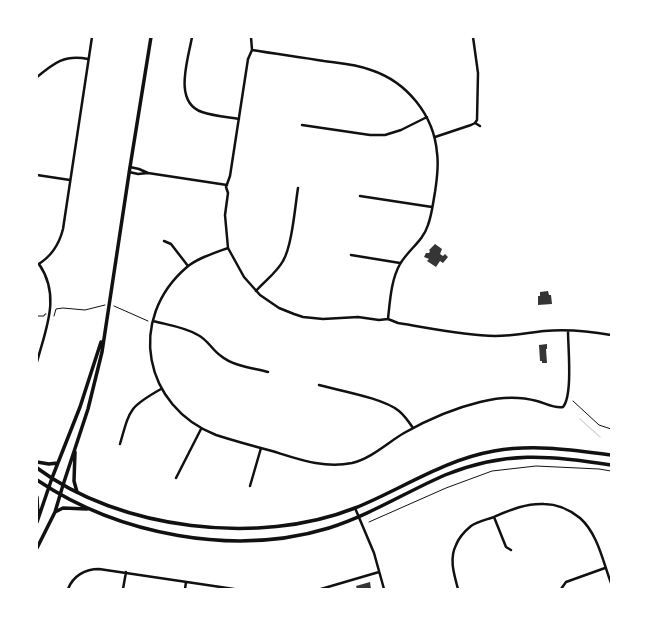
<!DOCTYPE html>
<html>
<head>
<meta charset="utf-8">
<style>
  body { margin:0 }
  #map { position:relative; width:648px; height:626px; overflow:hidden; background:#fff; font-family:Commissioner,sans-serif }
  canvas { display:block }
  .frame { position:absolute; inset:0; border:38px solid #fff; pointer-events:none }
</style>
</head>
<body>
<div id="map">
<canvas width="648" height="626"></canvas>
<div class="frame"></div>
</div>
<script>
const ctx = document.querySelector('canvas').getContext('2d');
ctx.lineJoin = 'round';
function trace(path, color, width, dash) {
  ctx.strokeStyle = color;
  ctx.lineWidth = width;
  ctx.lineCap = dash ? 'butt' : 'round';
  ctx.setLineDash(dash || []);
  ctx.stroke(path);
}
function paint(path, color) {
  ctx.fillStyle = color;
  ctx.fill(path, 'evenodd');
}
trace(new Path2D(`
  M580,419l20,18`), '#d9d9d9', 1.5);
paint(new Path2D(`
  M435,244l7,5 -2,5 3,2 2,-2 3,3 -5,6 -3,-2 -4,6 -9,-6 2,-2 -5,-2 2,-4h3l1,-2 -1,-1z
  M548,291l1,4h2l1,9 -14,1v-9h2v-4z
  M547,344v5h-1l1,14h-5v-2h-2l-1,-16z
  M370,582l1,7h-14l-1,-3z`), '#353535');
trace(new Path2D(`
  M114,306l34,15
  M37,316h7l1,-2h1
  M54,316l2,-7 7,-1 22,2 20,-5
  M573,401l26,24 12,4
  M369,522l77,-34 46,-17 44,-5 63,3 12,2`), '#111', 1);
trace(new Path2D(`
  M192,37c-4,23 -19,65 10,75 12,4 25,5 37,7
  M251,37l1,13 -4,9 -18,117 -4,11 2,6 -3,22 3,33 16,29 16,18 19,13 15,6 9,3 20,2 35,-2 21,3 9,-1 10,4c32,5 64,12 97,13 16,0 32,-3 49,-5 22,-2 45,0 67,4
  M252,50c24,4 48,7 72,11 16,2 32,3 47,9 36,12 63,45 66,83 2,13 0,26 -2,39 -2,11 -3,22 -7,33 -5,16 -19,24 -28,39 -9,16 -10,37 -12,55
  M37,77c17,-14 28,-23 51,-18
  M475,123l5,3
  M302,125l68,10h15l16,-5 26,-13
  M435,137l36,-12 4,-2 2,-3 1,-47 -5,-36
  M130,167l9,2 9,4
  M129,172l9,2 10,-1 79,12
  M37,175l33,5
  M360,196l72,11
  M164,241l7,3 17,22
  M228,248c-14,5 -30,10 -41,19 -61,52 -43,140 29,168 19,6 37,11 56,16 26,8 52,18 80,12 20,-5 35,-20 52,-30 23,-13 51,-25 76,-31 19,-5 39,-6 57,-1 8,2 18,8 26,6 10,-12 5,-60 5,-76
  M351,255l49,8
  M37,265c14,-8 22,-20 26,-36l29,-192
  M256,291c9,-10 21,-19 27,-30 9,-15 12,-54 15,-73
  M153,321c15,4 32,6 45,14 10,5 14,15 23,21 12,10 32,12 47,16
  M37,362c9,-34 24,-66 2,-98
  M319,385c22,6 64,13 80,26 6,5 10,11 14,17
  M120,444c10,-35 9,-37 41,-55
  M176,478l25,-49
  M250,486l11,-38
  M355,508l19,45 10,36
  M494,517l12,30 5,3
  M68,589c5,-13 17,-20 31,-20l135,20
  M123,589l3,-17
  M185,589l1,-7
  M321,589l58,-17
  M458,589c-4,-15 -9,-30 -2,-44 3,-8 9,-14 15,-19 6,-4 14,-6 20,-8 17,-7 34,-15 53,-14 13,0 26,6 36,14 18,16 23,44 31,65
  M561,589l5,-7 39,-14`), '#111', 2.5);
trace(new Path2D(`
  M75,452l-1,29 3,11
  M37,462l12,2 8,-1
  M52,478l28,-71 21,-65
  M63,485l25,-76 14,-57 28,-185 21,-130`), '#111', 3.5);
trace(new Path2D(`
  M37,468c83,62 222,78 318,40 47,-19 88,-48 139,-57 40,-7 78,-1 117,4
  M37,480c82,55 197,77 292,48 41,-13 77,-36 116,-53 59,-24 105,-20 166,-10
  M37,497l1,20
  M55,512l8,-4 24,1
  M37,522l15,-44
  M37,548l18,-36 8,-27`), '#111', 3.5);
</script>
</body>
</html>
